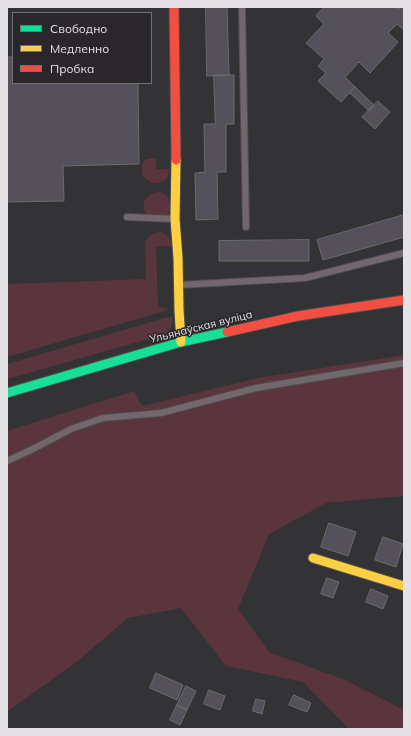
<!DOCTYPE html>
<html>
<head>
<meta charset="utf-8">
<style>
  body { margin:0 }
  #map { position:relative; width:411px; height:736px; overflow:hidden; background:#333234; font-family:Mulish,sans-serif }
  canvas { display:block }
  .frame { position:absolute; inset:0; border:8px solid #e3e1e3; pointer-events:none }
  .legend { position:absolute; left:12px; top:12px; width:140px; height:72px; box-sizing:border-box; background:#2a272b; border:1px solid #747175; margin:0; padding:5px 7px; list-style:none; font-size:12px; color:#e3e1e3 }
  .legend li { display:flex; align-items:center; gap:8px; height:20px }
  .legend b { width:20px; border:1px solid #747175 }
</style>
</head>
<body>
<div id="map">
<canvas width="411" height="736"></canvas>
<div class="frame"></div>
<ul class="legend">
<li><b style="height:5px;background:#16e098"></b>Свободно</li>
<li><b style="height:5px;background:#ffcf43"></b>Медленно</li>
<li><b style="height:5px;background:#f24e42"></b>Пробка</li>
</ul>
</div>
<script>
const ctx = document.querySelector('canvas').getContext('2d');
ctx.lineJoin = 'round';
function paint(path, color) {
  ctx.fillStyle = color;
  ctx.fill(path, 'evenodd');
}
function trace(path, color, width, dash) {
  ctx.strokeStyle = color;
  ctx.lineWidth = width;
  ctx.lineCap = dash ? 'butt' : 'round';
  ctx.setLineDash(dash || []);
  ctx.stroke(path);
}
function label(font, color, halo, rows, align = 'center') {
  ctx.font = font + ' Mulish,sans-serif';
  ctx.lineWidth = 3;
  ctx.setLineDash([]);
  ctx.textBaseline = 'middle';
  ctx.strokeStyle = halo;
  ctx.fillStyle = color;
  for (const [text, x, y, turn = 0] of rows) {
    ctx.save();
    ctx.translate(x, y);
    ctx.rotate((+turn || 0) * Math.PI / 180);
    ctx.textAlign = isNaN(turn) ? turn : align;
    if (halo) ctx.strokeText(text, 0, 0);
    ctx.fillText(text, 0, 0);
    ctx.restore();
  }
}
paint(new Path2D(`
  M156,158v11h14c-1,3 -2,6 -3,9 -4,5 -13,7 -18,3 -3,-1 -5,-4 -7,-7v-10l4,-5z
  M160,192c7,3 9,7 12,14l-6,12 -19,-2c-8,-13 -1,-23 13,-24z
  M161,232c8,3 9,7 12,14l-17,1 2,59 10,4 -161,47v-73l139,-5 -1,-36c3,-8 8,-10 16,-11z
  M172,316c1,9 0,14 -9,19l-156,44v-15z
  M404,355v141l-78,7 -57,31 -31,75 31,43 76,28 59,30v19h-55l-46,-47 -77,-16 -45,-58 -53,10 -49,42 -72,52v-281l127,-40 8,15 116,-28z`), '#5b353d');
const building = new Path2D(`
  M206,7h21l2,68 -22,1z
  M324,7h72l2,2 2,-2h4v23l-7,-6 -9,9 10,9 -28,31 -11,-11 -14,15 10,10 -14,15 -23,-21 8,-8 -8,-7 6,-7 -18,-16 18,-19 -8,-8z
  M7,57h6v26h125l1,81 -76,2 1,35 -57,1z
  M214,75h20v49h-8v48h-9l1,47 -22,1 -1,-47 10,-1 -1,-48h11z
  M355,87l19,18 -5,6 -19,-18z
  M378,101l12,11 -15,17 -13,-12z
  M404,215v22l-81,23 -6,-20z
  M309,240v21h-90v-20z
  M329,523l27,9 -8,24 -27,-9z
  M383,537l20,7 -7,23 -21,-7z
  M327,578l12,4 -6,16 -12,-4z
  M371,589l17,7 -5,13 -17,-7z
  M156,673l27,12 -6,15 -27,-12z
  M186,686l10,5 -9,19 -10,-5z
  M209,690l16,6 -5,14 -16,-6z
  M294,695l17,8 -4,9 -18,-7z
  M256,699l9,2 -3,13 -9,-3z
  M177,705l10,5 -7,15 -10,-5z`);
paint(building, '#55515a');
trace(building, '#6c6b6d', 1);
const lane = new Path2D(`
  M242,7l4,220
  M127,217l48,2
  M179,285l126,-7 99,-25
  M7,461l26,-12 38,-20 32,-11 58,-5 95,-25 148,-25`);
const fast = new Path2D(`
  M7,393l174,-51 46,-10`);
const slow = new Path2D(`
  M176,160l-1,59 3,39 1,52 2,32
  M313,558l91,28`);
const jam = new Path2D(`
  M174,7l2,153
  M227,332l71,-16 106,-16`);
trace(lane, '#4f4e50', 8);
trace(fast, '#4f4e50', 11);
trace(slow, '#4f4e50', 11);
trace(jam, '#4f4e50', 11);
trace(lane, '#73676e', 6);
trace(fast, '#16e098', 9);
trace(slow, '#ffcf43', 9);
trace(jam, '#f24e42', 9);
label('11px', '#e3e1e3', '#2a272b', [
  ["Ульянаўская вуліца",201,327,-14]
]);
</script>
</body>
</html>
